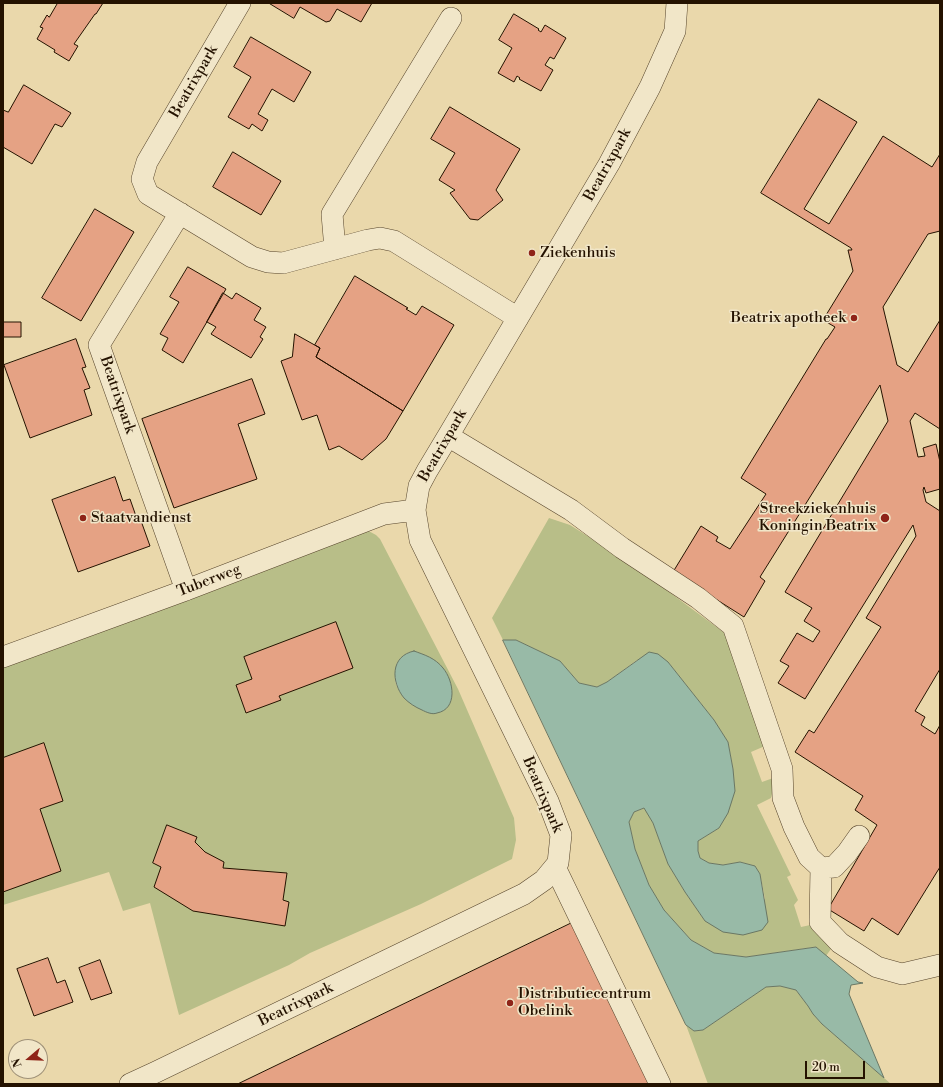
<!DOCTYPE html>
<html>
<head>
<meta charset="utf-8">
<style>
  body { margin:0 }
  #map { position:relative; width:943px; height:1087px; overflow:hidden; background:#ead8ab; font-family:"Libre Bodoni",serif }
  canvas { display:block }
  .frame { position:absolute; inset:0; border:4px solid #241200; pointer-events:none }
  .north { position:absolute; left:8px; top:1039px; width:40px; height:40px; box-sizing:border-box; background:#f1e6c8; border:1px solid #9f9178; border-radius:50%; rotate:251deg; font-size:11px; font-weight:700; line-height:16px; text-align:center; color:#241200 }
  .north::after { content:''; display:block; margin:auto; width:14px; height:18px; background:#8f2418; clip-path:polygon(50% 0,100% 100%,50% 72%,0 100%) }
  .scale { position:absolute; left:805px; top:1061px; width:60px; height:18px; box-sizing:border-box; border:2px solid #241200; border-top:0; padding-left:5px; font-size:12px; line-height:14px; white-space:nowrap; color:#241200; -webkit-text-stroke:3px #f1e6c8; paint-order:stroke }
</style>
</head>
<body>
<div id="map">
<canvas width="943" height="1087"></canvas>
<div class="frame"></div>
<div class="north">N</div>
<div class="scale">20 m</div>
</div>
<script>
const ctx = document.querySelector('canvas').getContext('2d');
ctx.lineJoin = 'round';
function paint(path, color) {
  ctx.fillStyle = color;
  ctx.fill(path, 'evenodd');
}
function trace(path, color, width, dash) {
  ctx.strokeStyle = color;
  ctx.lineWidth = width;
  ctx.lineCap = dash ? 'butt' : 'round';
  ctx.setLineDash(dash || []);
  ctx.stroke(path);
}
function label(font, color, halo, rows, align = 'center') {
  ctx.font = font + ' "Libre Bodoni",serif';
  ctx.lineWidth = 3;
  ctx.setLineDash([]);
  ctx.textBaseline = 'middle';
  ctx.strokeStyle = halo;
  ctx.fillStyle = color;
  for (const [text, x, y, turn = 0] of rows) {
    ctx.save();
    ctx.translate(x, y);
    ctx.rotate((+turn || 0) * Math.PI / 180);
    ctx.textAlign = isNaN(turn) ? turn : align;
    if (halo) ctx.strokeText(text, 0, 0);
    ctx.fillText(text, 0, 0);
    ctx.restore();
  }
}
paint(new Path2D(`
  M549,518l21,7 57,36 99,73 39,112 -14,6 11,30 14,-5 -5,21 -14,7 34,70 -4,2 11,23 -4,5 7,22 14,-3 18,22 -7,10 -11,-9 -69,10 -32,-4 -23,-13 -27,-30 -15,-25 -14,-36 -6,-27 5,-10 11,-4 8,15 15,41 17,28 20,29 60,-22 -5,-25 -5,-8 -15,-4 -17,3 -14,-2 -9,-5 -2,-7v-10l21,-13 14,-59 -5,-27 -14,-22 -46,-58 -31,-2 -30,22 -10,5 -18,-4 -19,-22 -44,-21h-13l-11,-22z
  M363,528l13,7 4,4 78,150 56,129 2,22 -4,19 -91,45 -111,49 -21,12 -110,50 -29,-112 -27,8 -14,-39 -106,33v-242zM409,652l-5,46 -7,-11 -2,-6 2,-18 5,-6z
  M780,986l16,4 12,16 5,8 9,10 69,60h-183l-22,-59 8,6 9,-1 63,-43z`), '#b8be88');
const water = new Path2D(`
  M503,640h13l44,21 19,22 18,4 10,-5 42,-30 9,2 10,8 46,58 14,22 5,27 2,22 -7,22 -9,15 -21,13v10l2,7 9,5 14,2 17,-3 15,4 5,8 8,48 -6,8 -19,5 -20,-3 -18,-11 -20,-29 -17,-28 -15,-41 -9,-15 -10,4 -5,10 6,27 14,36 15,25 27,30 23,13 32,4 70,-10 42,35 5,1 -12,2 -2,9 35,84 -62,-54 -9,-10 -5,-8 -12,-16 -16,-4 -14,1 -63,43 -9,1 -8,-6z
  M414,651c11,4 21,7 29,17 11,13 15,41 -6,45 -5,2 -11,-1 -15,-3 -7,-3 -13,-7 -18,-12 -13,-16 -14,-42 10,-47z`);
paint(water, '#98baa7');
trace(water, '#6a7764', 1);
const building = new Path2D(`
  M58,3h45l-7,11h-1l-21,30 4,2 -9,15 -15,-9 1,-2 -18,-11 6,-11 -3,-1 7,-12 2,2z
  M269,3h103l-11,19 -24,-13 -7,12 -4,1 -26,-15 -6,11z
  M514,14l25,15 -1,1 3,2 4,-7 21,13 -12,21 -4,-2 -5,8 8,5 -12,21 -22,-12 1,-1 -3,-2 -3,6 -16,-9 14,-25 -13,-8z
  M251,37l60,35 -17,30 -22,-13 -14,25 10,6 -6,11 -10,-7 -3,5 -21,-12 23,-40 -17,-10z
  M24,85l47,28 -9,14 -7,-3 -23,40 -29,-17v-37l5,2z
  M819,99l38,23 -53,87 25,15 54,-88 49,31 8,-13v77l-12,3 -45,73 14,58 11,7 32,-52v109l-25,-16 -5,8 8,36 7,-1 -2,-8 13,-4 4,18v27l-14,4 -2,-6 -1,3 3,12 14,9v158l-25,42 10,6 -4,8 14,9 5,-9v142l-42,68 -26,-17 -8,13 -36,-22 49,-84 -22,-15 8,-14 -68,-44 14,-22 5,3 67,-106 -15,-9 50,-82 -3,-11 -108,174 -27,-16 11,-17 -9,-5 17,-28 16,9 7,-11 -16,-10 8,-13 -27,-16 103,-171 -8,-36 -120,192 5,4 -21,36 -71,-45 28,-46 17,11 -2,4 14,8 36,-55 -25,-16 85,-139h1l8,-12 -12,-7 30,-49 -5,-21h4l-1,-2 -90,-55z
  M450,107l70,42 -24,41 7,10 -25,20 -8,-1 -20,-26 5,-3 -16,-10 16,-27 -24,-14z
  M233,152l48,29 -20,34 -48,-28z
  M95,209l39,23 -53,89 -39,-23z
  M188,267l38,22 -43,74 -21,-13 6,-12 -8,-4 19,-32 -9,-5z
  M355,276l53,32 -2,1 10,6 6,-9 32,19 -51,86 -87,-54 4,-9 -5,-3z
  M223,293l9,6 4,-6 25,15 -7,12 12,7 -6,10 3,2 -12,19 -40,-24 5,-7 -9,-5z
  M3,322h18v15h-18z
  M295,334l25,14 -4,9 87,54 -17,28 -24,21 -23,-14 -10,4 -12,-35 -15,5 -21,-59 11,-4z
  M76,339l10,28 -4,1 8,20 -6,2 8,25 -62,23 -26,-73z
  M252,379l13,35 -27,10 19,55 -83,29 -32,-89z
  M115,477l8,24 7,-2 7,20 3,-1 10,28 -72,26 -26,-72z
  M336,622l17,46 -74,28 2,4 -35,13 -10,-28 16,-6 -8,-22z
  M44,743l19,58 -23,8 21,62 -58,21v-134z
  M167,825l30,12 -2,5 10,10 19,10 -1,6 64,5 -4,27 6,2 -4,24 -92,-15 -39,-24 7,-20 -8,-4z
  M574,922l79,162h-415z
  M48,958l9,25 8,-3 8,22 -39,14 -17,-47z
  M100,960l12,33 -21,7 -12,-32z`);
paint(building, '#e5a284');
trace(building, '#241200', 1);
const minor = new Path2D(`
  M240,3l-93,159 -5,17 6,15 104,63 16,5 15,1 85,-23 12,-2 14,3 124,77
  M180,213l-81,132 87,245
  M335,249l-3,-35 119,-196
  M448,436l123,74 51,38 76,50 35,28 49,143 1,29 11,29 15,30 12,11 13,-1 13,-14 12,-17
  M3,657l183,-67 198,-76 31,-4
  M555,867l105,217
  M821,868l-1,54 20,21 37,24 25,7 38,-9
  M130,1084l26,-12 368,-178 20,-14 14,-17 3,-28 -13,-34 -128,-261 -5,-30 4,-24 8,-15 21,-35 161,-272 41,-77 25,-56 2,-28`);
trace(minor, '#56442b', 22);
trace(minor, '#f1e6c8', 21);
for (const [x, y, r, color] of [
  [532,253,4,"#8f2418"],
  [854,318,4,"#8f2418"],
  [83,518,4,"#8f2418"],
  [885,518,5,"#8f2418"],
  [510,1003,4,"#8f2418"]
]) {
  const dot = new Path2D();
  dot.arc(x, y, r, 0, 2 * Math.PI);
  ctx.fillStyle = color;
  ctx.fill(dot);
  trace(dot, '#f1e6c8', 1.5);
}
label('15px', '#241200', '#f1e6c8', [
  ["Beatrixpark",194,82,-60],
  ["Beatrixpark",608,165,-61],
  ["Beatrixpark",117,395,71],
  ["Beatrixpark",443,446,-60],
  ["Tuberweg",209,581,-21],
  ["Beatrixpark",542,795,67],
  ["Beatrixpark",296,1005,-26]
]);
label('15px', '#241200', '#f1e6c8', [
  ["Ziekenhuis",540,253],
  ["Beatrix apotheek",846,318,"right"],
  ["Streekziekenhuis",876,509,"right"],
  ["Koningin Beatrix",876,526,"right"],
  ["Staatvandienst",91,518],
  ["Distributiecentrum",518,994],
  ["Obelink",518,1011]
], 'left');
</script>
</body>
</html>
